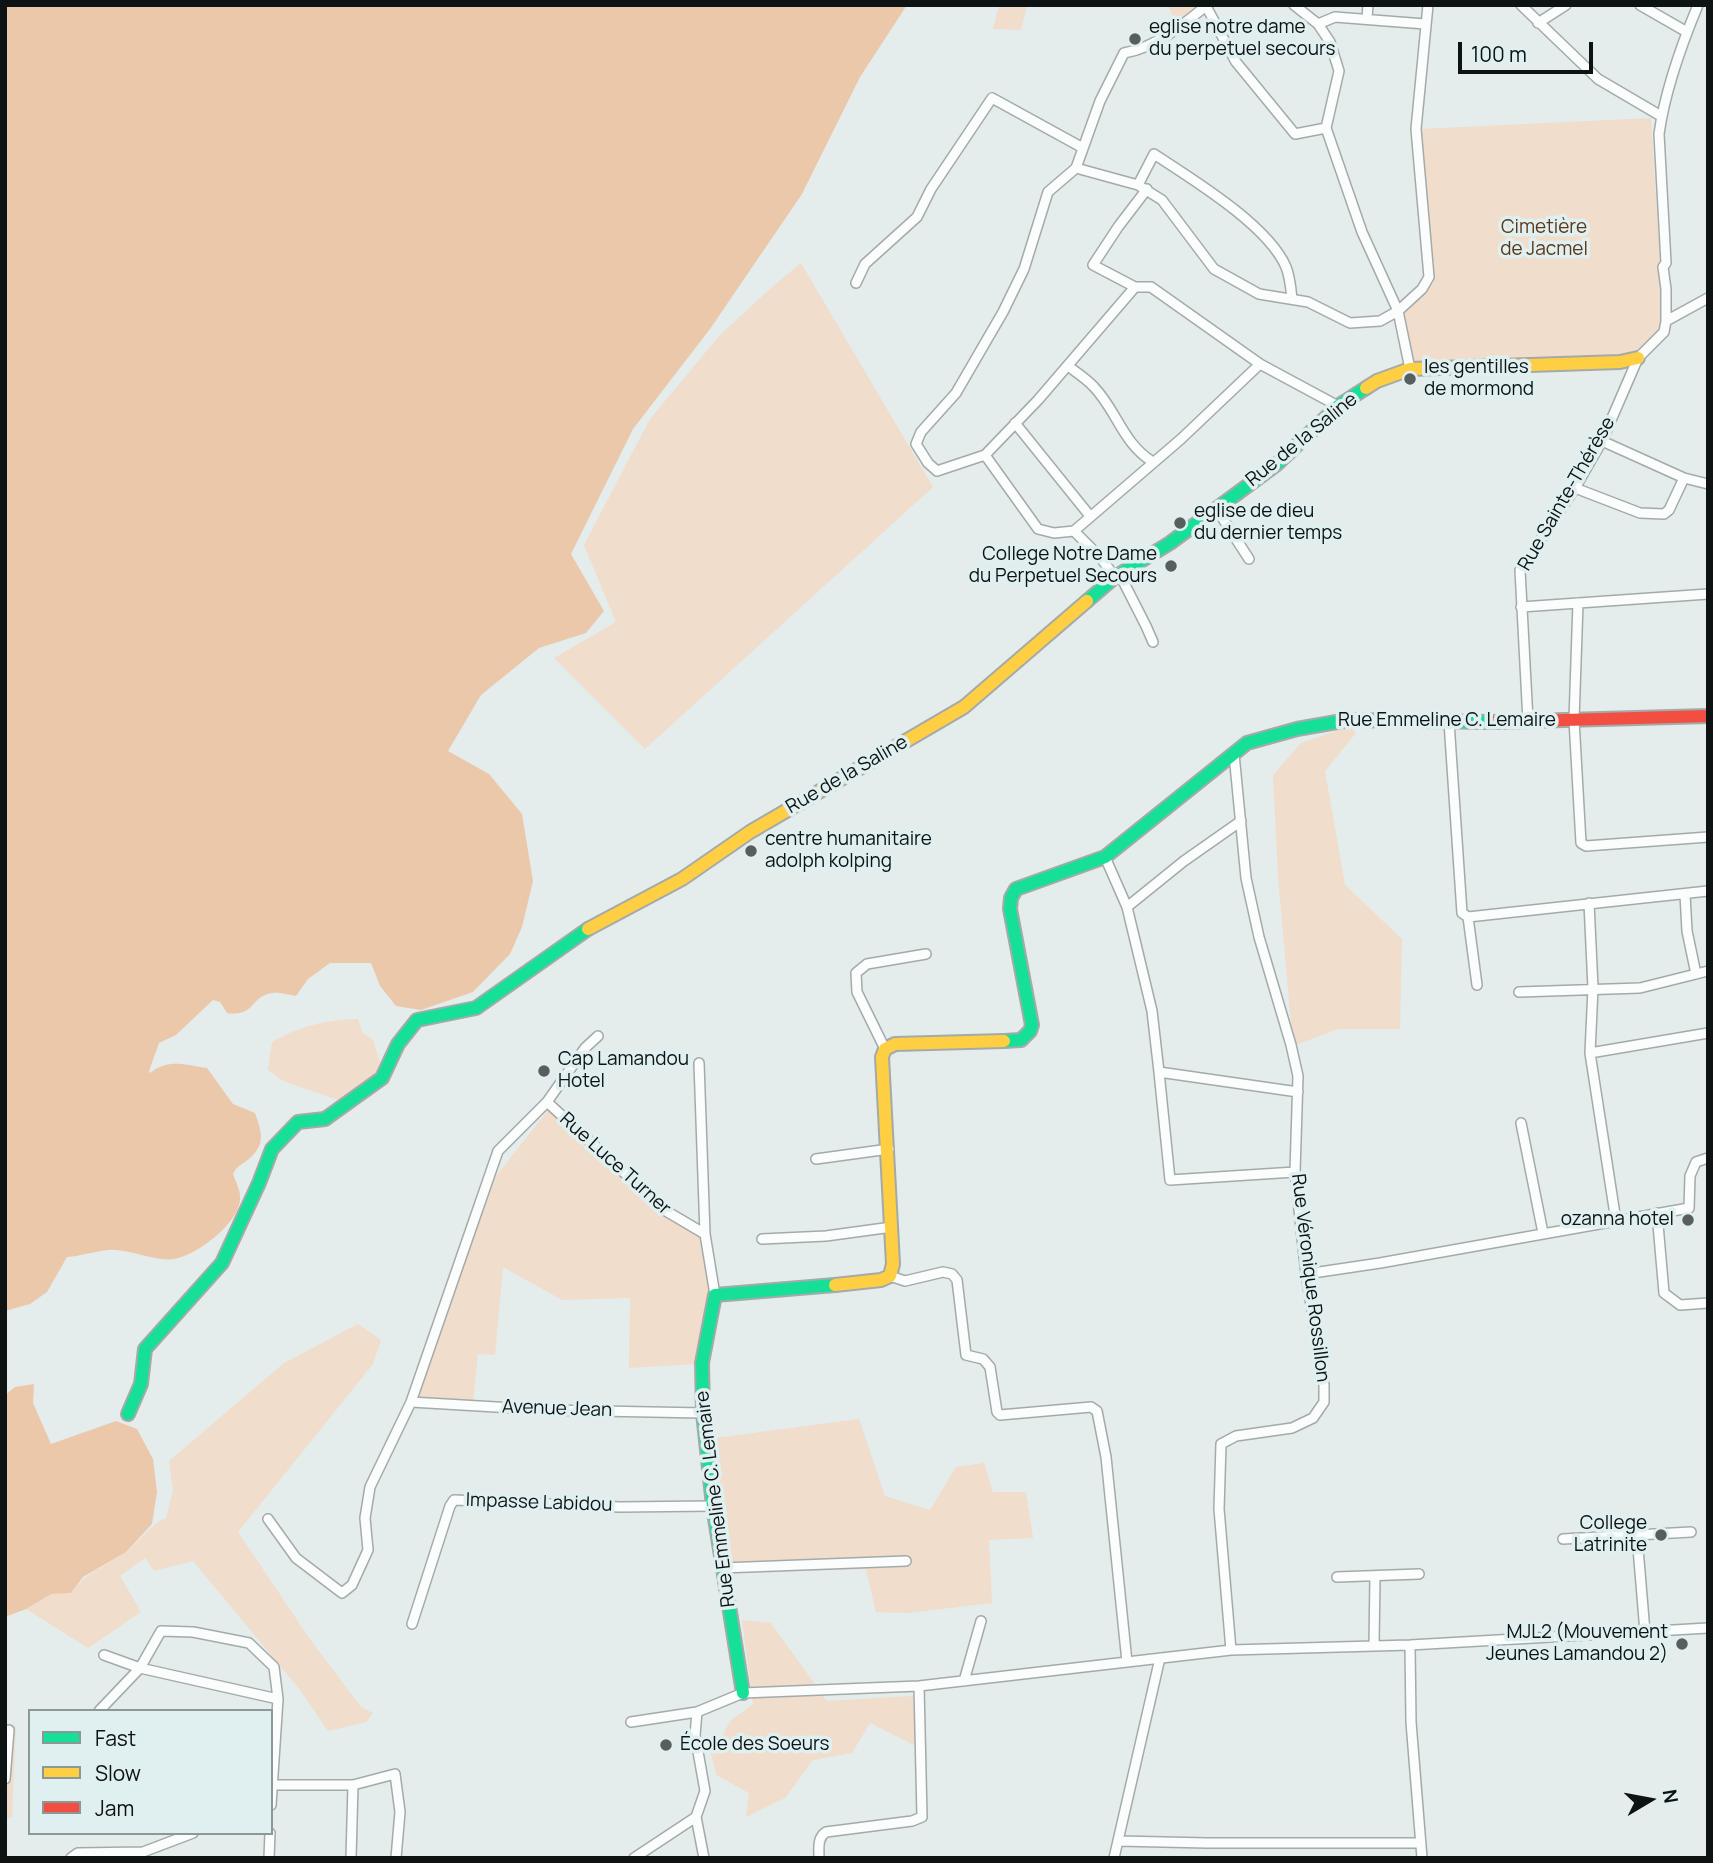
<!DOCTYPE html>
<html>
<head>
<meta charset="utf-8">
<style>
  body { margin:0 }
  #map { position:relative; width:1713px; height:1863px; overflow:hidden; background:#e4ecec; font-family:Manrope,sans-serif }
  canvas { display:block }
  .frame { position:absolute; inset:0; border:7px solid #0d1212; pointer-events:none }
  .legend { position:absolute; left:28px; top:1709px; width:245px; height:126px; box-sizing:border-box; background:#e0eff0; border:2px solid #8c9797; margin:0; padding:9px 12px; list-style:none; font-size:21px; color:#0d1212 }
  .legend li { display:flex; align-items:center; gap:14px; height:35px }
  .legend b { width:35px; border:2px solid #8c9797 }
  .north { position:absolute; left:1615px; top:1765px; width:70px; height:70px; -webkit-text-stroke:5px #e0eff0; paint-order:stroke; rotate:80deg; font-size:19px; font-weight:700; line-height:28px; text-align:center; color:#0d1212 }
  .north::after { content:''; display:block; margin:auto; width:24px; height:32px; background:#0d1212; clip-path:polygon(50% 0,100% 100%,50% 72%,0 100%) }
  .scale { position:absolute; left:1458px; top:42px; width:135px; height:32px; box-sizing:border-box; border:4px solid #0d1212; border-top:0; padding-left:9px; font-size:21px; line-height:24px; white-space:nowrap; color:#0d1212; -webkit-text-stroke:5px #e0eff0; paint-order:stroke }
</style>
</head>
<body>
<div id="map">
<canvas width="1713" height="1863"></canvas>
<div class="frame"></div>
<ul class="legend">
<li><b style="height:9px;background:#16e098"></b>Fast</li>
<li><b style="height:9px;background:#ffcf43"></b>Slow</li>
<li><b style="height:9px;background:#f24e42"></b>Jam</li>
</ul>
<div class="north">N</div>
<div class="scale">100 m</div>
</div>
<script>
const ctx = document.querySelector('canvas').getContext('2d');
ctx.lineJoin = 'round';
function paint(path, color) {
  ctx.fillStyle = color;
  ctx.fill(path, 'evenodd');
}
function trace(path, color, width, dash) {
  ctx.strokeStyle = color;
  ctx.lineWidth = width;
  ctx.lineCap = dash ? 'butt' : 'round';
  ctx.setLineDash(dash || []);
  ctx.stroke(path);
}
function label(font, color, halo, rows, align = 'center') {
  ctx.font = font + ' Manrope,sans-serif';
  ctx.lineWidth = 7;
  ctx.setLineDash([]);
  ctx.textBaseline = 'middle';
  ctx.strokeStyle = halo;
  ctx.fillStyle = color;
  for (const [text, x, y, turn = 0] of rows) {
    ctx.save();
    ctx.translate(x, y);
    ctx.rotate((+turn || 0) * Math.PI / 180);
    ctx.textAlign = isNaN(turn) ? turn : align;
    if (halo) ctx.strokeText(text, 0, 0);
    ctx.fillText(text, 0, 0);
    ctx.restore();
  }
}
paint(new Path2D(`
  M999,5h28l-6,25 -28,-1z
  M1168,5h32l-25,18z
  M1651,118l9,141 2,70 -20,20 -22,10 -207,3 -9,-49 30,-30 -14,-154z
  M801,263l132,224 -288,262 -91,-91 62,-36 -32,-77 66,-126 70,-84 52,-48z
  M1350,726l6,7 -31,38 20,114 57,54 -2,90h-62l-45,17 -15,-169 -5,-102 28,-32z
  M358,1019l4,13 11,8 7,22 -9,21 -30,18 -58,-20 -15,-11 4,-28c28,-16 53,-22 86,-23z
  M549,1109l153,128 9,67 -15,60 -67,4 1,-70 -68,2 -59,-33 -8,88 -17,-1 -5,48 -58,-4 81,-222z
  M358,1324l23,16 -8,24 -135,168 74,110 49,65 12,6 -7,9 -38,9 -28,-41 -107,-129 -39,10 -9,-13 -25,18 21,36 -53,36 -62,-39 25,-16 21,-1c15,-20 32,-25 52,-39 16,-11 24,-27 42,-35l7,-27 -4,-30 115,-98z
  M859,1419l26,77 45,14 26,-43 28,-4 9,29h33l7,46 -44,2 3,63 -84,10 -32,-1 -10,-43 -137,4 -14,-135z
  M742,1620l29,3 56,78 86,-5 3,50 -46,-23 -18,30 -39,7 -28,38 -39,19 3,-24 -33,-18 -9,-38h15l8,-16 23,-17z
  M16,1726l-4,91 -7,2v-91z`), '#f0ddcc');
paint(new Path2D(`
  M5,5h902l-47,72 -58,117 -92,135 -77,100 -62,125 33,57 -18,22 -47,15 -58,47 -33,56 41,23 33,40 11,67 -11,46 -12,27 -37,38 -52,18 -25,-4 -16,-20 -9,-23h-41l-22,16 -12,17c-7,-1 -17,-4 -24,-3 -22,3 -16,24 -45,20l-7,-11 -7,-2 -37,35 -17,8 -10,28 1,2c19,-15 35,-8 57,-5l26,36 22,9c7,20 11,31 -6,46 -7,6 -12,6 -16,15 3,9 8,17 7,26 -2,24 -43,55 -66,59 -20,3 -47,-11 -65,-9 -14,1 -28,6 -42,7l-20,35 -17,12 -25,7z
  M34,1384l-1,19 18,41 65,-23 21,8 16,30 4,33 -5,32 -26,28 -43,25 -12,16 -20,1 -25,15 -21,8v-222l10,-8z`), '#ecc8ab');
const street = new Path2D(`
  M1294,5l24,19 12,18 9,29 -13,57 36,104 36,79 -18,10 -30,2 -42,-21 -49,-8 -45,-25 -52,-69 -24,-15 -62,-17 -28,24 -24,77 -21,43 -47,81 -35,39 -5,12 12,19 9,8 48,-16 53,-55 97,-113h16l109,77 78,42
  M1521,5l77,74 63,37
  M1640,5l47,27
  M1206,6l30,56 59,72 31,-6
  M1367,19l1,-14
  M1538,23l28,-18
  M1318,24l17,-7 90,7
  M1076,168l24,-67 24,-48c31,-5 59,-28 83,-48
  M1138,185l16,-31c38,25 114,71 132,113 4,10 5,22 6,32
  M856,283l9,-19 52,-47 14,-28 61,-91 91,50
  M1135,287l-42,-22 25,-38 29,-38
  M1666,321l42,-23
  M1068,366c8,6 19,13 26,21 23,24 29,57 59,75
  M1410,369l-12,-58 24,-22 7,-12 -13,-148 12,-124
  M1015,423l75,93
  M1602,441l82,37 24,6
  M985,455l53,74 16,4 20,-2 107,-92 79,-75
  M1575,488l65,25 24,1 5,-4 15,-32
  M1216,508l33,51
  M1074,531l26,26 15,20
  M1120,575l26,51 7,16
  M1578,603l-4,117 7,123 5,3 122,-9
  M1521,607l187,-13
  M1528,721l-8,-151 55,-82 27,-47 36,-83 26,-26 2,-11v-32l-3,-22 3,-4 -7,-129c6,-44 22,-88 39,-129
  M1449,722l13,191 6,4 240,-26
  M1241,821l-57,40 -57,46 25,104 7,61 139,20
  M1105,857l22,50
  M1685,894l2,37 9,43
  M1589,903l4,85 -3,65 26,168
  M1468,917l9,68
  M1519,992l121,-4 68,-17
  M885,1049l-28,-57 -1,-19 11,-9 59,-10
  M1590,1053l118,-20
  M699,1063l6,171
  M1159,1072l11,108 125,-8
  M547,1102l119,109 39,23 10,61
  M1521,1123l22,110
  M816,1159l73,-10
  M1657,1213l7,80 16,12 28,-2
  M762,1239l64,-3 66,-9
  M1306,1274l74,-11 309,-55 1,-32 6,-14 12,-4
  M890,1276l15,5 38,-9 9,2 5,6 9,75 17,4 7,8 7,45 3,3 91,-8 6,4 9,46 21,205
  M411,1402l136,8 156,3
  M268,1519l28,39 46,35 10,-8 16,-35 -3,-32 5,-31 41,-85 87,-251 49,-49 38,-54 13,-12
  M1637,1536l8,96
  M1563,1539l128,-7
  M722,1568l184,-7
  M1337,1577l82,-3
  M412,1624l38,-118 4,-6 166,7 93,-1
  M1374,1645l1,-69
  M1410,1645l1,77 11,136
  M1231,1650l-12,-141 2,-65 15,-8 56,-8 21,-10 11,-16v-17l-18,-111 -11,-102 3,-96 -7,-31 -32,-108 -13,-59 -12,-124
  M104,1655l36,13 138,31 -7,106
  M964,1681l17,-60
  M99,1711l41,-43 21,-37 32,1 56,11 25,24 4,32
  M631,1722l66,-10 46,-19 176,-7 312,-36 179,-5 298,-17
  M5,1731l4,-1 -4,49
  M271,1785h82l42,-11 5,38 -4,46
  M696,1817l8,41
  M1119,1841l88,2h214
  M71,1858l7,-5 65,-1 50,-19
  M269,1858l1,-25
  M351,1858l2,-73
  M634,1858l62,-41 9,-26 -10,-56 2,-23
  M819,1858c0,-10 -2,-20 7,-26l86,-11 10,-4 -3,-131
  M1114,1858l46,-200`);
const fast = new Path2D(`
  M1087,601l28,-24 55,-34 107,-79 61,-58 28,-18
  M1004,1041l17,-1 9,-9 2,-6 -22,-116 1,-11 5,-9 89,-32 142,-114 50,-14 51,-9 145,2
  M128,1414l13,-30 4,-35 77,-86 37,-80 13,-34 26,-27 27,-3 57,-41 16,-34 19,-24 59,-12 112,-79
  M743,1693l-30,-187 -10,-93 -1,-50 13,-68 120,-10`);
const slow = new Path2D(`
  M1366,388l11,-7 33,-12 210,-7 18,-4
  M588,929l94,-50 68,-47 214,-125 123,-106
  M835,1285l46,-5 9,-4 3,-12 -11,-207 3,-8 10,-5 109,-3`);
const jam = new Path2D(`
  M1493,722l215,-6`);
trace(street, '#a4aaaa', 12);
trace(fast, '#a4aaaa', 16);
trace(slow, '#a4aaaa', 16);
trace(jam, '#a4aaaa', 16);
trace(street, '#fbfcfc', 9);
trace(fast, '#16e098', 12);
trace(slow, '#ffcf43', 12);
trace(jam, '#f24e42', 12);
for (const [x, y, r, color] of [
  [1135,39,7,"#585e5e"],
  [1410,379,7,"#585e5e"],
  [1180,523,7,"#585e5e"],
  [1171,566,7,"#585e5e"],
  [751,851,7,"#585e5e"],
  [544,1071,7,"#585e5e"],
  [1688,1220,7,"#585e5e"],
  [1661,1535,7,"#585e5e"],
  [1682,1644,7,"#585e5e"],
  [666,1745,7,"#585e5e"]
]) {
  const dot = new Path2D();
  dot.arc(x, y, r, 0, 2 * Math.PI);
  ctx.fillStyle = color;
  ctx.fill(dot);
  trace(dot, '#e0eff0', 2.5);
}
label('19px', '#0d1212', '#e0eff0', [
  ["eglise notre dame",1149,28],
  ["du perpetuel secours",1149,50],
  ["les gentilles",1424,368],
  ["de mormond",1424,390],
  ["eglise de dieu",1194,512],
  ["du dernier temps",1194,534],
  ["College Notre Dame",1157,555,"right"],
  ["du Perpetuel Secours",1157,577,"right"],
  ["centre humanitaire",765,840],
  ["adolph kolping",765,862],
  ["Cap Lamandou",558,1060],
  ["Hotel",558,1082],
  ["ozanna hotel",1674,1220,"right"],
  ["College",1647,1524,"right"],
  ["Latrinite",1647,1546,"right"],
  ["MJL2 (Mouvement",1668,1633,"right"],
  ["Jeunes Lamandou 2)",1668,1655,"right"],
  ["École des Soeurs",680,1745]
], 'left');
label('19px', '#5c3718', '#e0eff0', [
  ["Cimetière",1544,228],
  ["de Jacmel",1544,250]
]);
label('19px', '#0d1212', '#e0eff0', [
  ["Rue de la Saline",1302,440,-39],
  ["Rue Sainte-Thérèse",1567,494,-60],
  ["Rue Emmeline C. Lemaire",1447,721],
  ["Rue de la Saline",847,775,-30],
  ["Rue Luce Turner",615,1164,42],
  ["Rue Véronique Rossillon",1310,1278,83],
  ["Avenue Jean",557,1409,2],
  ["Rue Emmeline C. Lemaire",716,1499,-97],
  ["Impasse Labidou",539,1503,2]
]);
</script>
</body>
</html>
